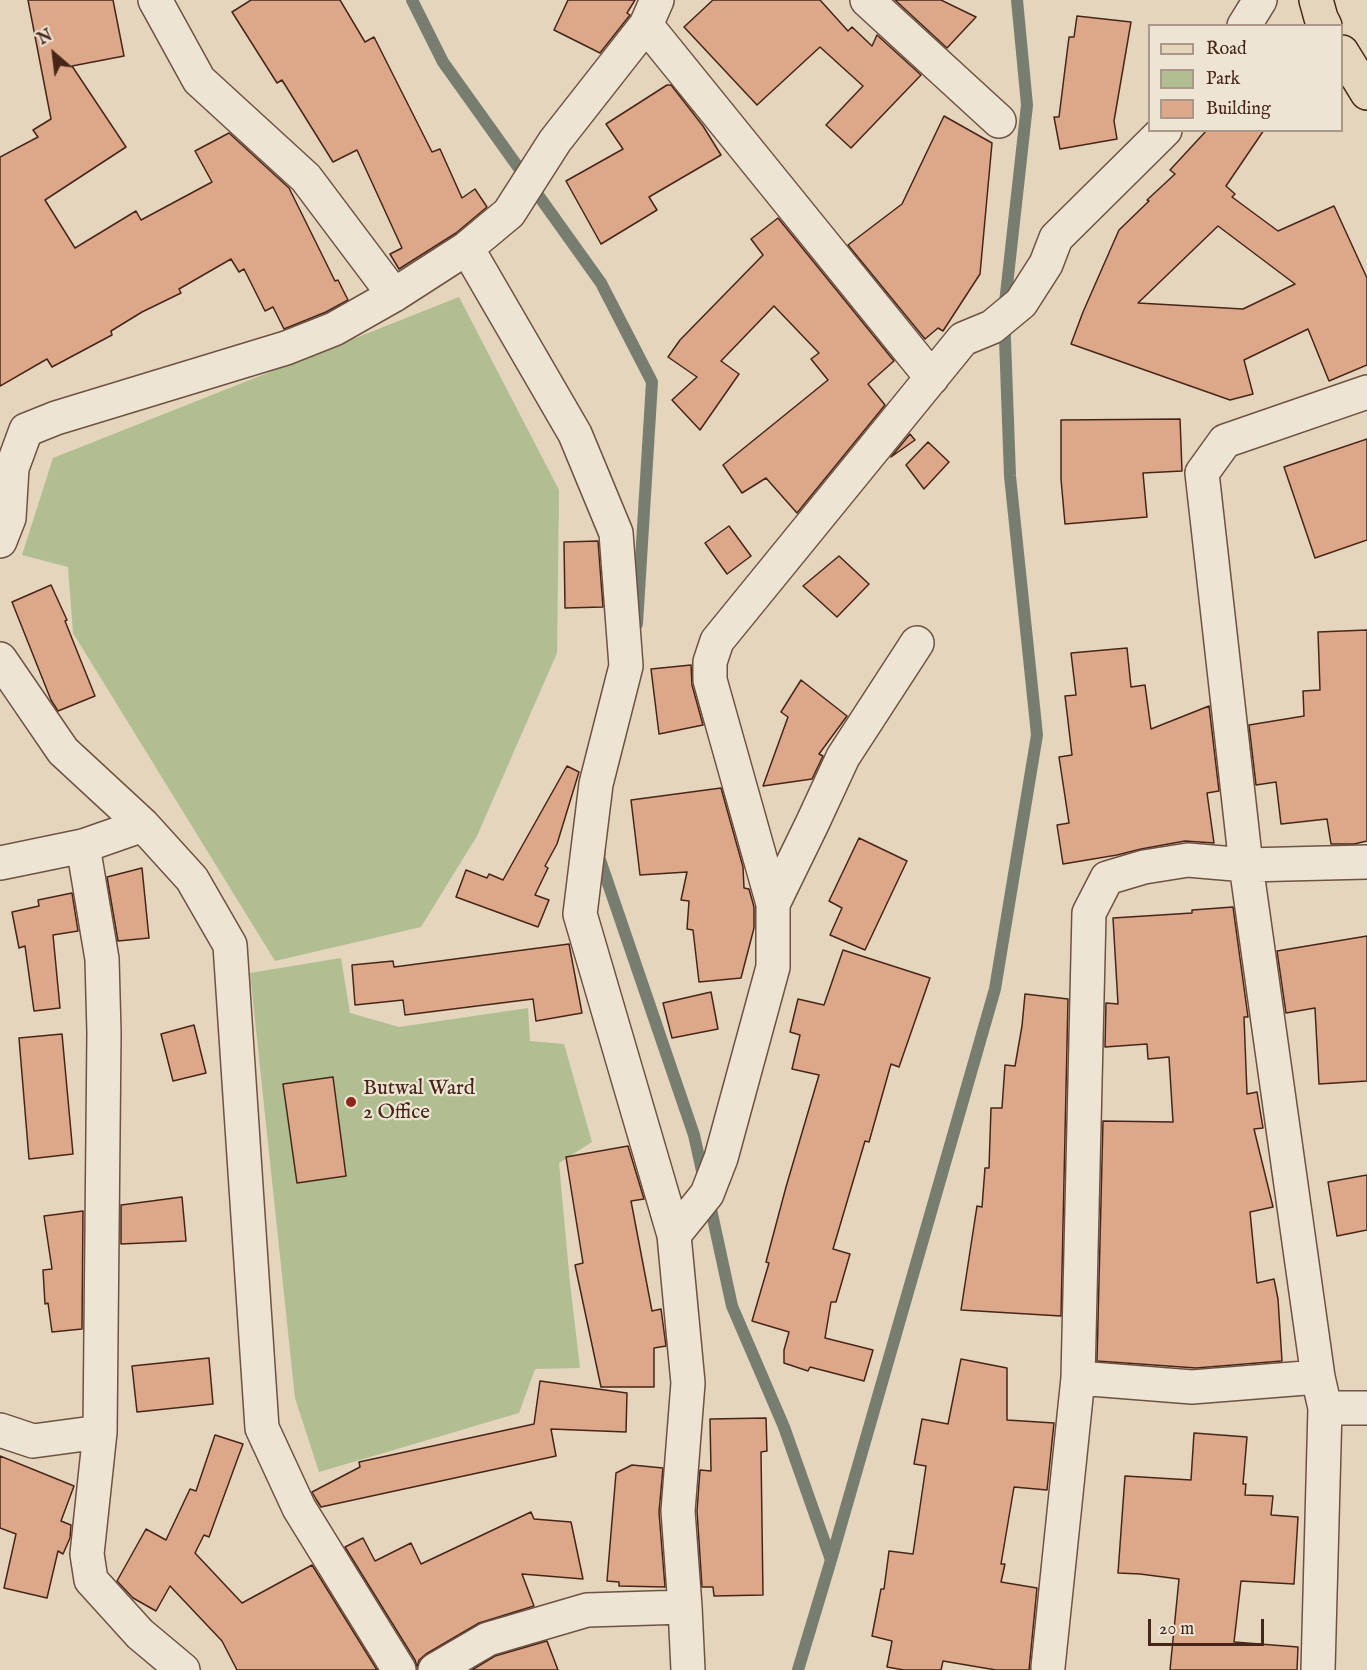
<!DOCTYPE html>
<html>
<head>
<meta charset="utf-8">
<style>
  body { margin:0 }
  #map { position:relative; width:1367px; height:1670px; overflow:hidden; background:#e4d5bc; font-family:"IM FELL English",serif }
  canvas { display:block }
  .legend { position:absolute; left:1148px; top:24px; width:195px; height:108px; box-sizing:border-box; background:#ede4d3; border:2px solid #ab9889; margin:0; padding:8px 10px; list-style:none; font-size:18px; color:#472619 }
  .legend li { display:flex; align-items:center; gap:12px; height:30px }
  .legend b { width:30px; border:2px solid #ab9889 }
  .north { position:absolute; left:24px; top:24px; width:60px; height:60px; -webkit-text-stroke:4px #ede4d3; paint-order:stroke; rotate:332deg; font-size:16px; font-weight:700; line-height:24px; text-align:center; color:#472619 }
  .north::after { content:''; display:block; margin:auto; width:21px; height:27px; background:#472619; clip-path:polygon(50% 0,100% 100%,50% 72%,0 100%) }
  .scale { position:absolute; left:1148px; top:1619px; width:116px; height:27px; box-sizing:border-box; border:3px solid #472619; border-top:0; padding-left:8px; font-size:18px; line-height:21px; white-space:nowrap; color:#472619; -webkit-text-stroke:4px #ede4d3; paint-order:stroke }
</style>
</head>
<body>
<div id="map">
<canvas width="1367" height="1670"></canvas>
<ul class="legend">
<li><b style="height:8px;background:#e4d5bc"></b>Road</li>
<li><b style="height:16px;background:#b1be92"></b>Park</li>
<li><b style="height:16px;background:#dda78a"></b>Building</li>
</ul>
<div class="north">N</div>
<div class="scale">20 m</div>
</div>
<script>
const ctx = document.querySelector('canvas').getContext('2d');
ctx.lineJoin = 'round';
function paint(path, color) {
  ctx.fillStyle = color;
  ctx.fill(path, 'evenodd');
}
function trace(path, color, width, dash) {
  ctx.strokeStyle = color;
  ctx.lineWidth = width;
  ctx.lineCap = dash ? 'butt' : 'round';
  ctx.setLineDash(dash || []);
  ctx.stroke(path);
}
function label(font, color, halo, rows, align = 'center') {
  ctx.font = font + ' "IM FELL English",serif';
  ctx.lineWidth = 4.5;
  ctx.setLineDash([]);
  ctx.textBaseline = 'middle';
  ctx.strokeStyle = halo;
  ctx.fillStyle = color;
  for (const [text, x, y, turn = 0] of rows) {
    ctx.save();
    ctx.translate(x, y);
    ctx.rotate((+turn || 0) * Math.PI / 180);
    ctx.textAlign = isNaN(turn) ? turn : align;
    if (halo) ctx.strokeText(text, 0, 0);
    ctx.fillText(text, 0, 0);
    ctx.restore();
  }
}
paint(new Path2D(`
  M459,297l100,193 -2,163 -80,183 -56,91 -146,34 -202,-328 -5,-66 -46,-12 31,-97z
  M341,958l9,55 49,14 129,-19 2,33 34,3 28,98 -33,21 11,120 10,85 -45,1 -16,44 -200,59 -24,-74 -45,-425z`), '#b1be92');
trace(new Path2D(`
  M412,0l31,62 158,221 51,99 -15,242
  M600,851l-1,6 95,278 10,45
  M709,1200l23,106 52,121 47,133
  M798,1670l33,-110 164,-571 42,-254 -27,-259 -6,-164 23,-207 -10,-105`), '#777e70', 12);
const building = new Path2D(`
  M28,0h85l11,56 -52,10 54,81 -81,53 30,48 61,-37 5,9 71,-38 -17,-31 34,-18 60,55 46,93 3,-1 10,20 -22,12 -42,17 -11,-22 -8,4 -21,-42 -5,3 -8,-13 -52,30 2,4 -39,19 -31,19 1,4 -60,32 -5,-8 -47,27v-229l38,-20 -5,-7 18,-11z
  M251,0h89l25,42 9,-5 58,115 8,-3 22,49 13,-9 12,18 -31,26 -57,36 -9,-15 12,-6 -45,-98 -24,12 -51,-82 -5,3 -45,-71z
  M568,0h67l-8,13 3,2 -30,38 -46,-23z
  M713,0h107l28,31 4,-4 20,19 5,-11 44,40 -70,73 -25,-23 37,-39 -43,-39 -63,58 -73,-78z
  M895,0h46l35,17 -29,31z
  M1077,16l54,6 -17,99 3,18 -57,10 -6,-32h5l10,-80h5z
  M667,85h4l32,41 18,29 -72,42 8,13 -56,34 -35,-63 57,-32 -17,-25z
  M944,116l48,27 -12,131 -37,57 -5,-3 -13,11 -77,-94 54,-41z
  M1207,130h57l-38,56 9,8 -3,3 46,34 56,-25 33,72v87l-38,16 -21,-52 -64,31 9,34 -23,6 -159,-56 12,-32 36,-82 30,-29 -2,-1 28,-26 -5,-4zM1218,226l77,58 -52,25 -105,-6z
  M778,218l116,143 -26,23 17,21 -88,108 -31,-35 -24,15 -19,-28 105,-85 -17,-21 8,-6 -45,-47 -53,55 18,13 -39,56 -28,-30 25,-23 -29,-20 12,-17 83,-85 -12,-16z
  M1180,419l2,52 -39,2 4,44 -82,7 -4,-45v-59z
  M910,434l5,6 -24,17z
  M1367,439v101l-52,18 -31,-91z
  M928,442l21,20 -25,27 -18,-24z
  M729,526l22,30 -24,18 -22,-31z
  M598,541l5,66 -38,1 -1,-66z
  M839,556l30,28 -32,33 -34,-31z
  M51,585l16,35 -2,1 30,75 -37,15 -7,-11 -39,-98z
  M1367,630v211l-13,3h-23l-4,-25 -46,5 -5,-42 -20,3 -7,-60 55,-9 -1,-25 17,-1 -2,-58z
  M1127,648l4,39 14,-2 6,44 58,-23 10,85 -12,2 7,50 -29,-2 -44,8 -24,6 -54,9 -6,-39 12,-2 -10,-66 13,-2 -7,-59 11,-1 -5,-42z
  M691,665l1,20 11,40 -44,9 -8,-65z
  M801,680l46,36 -28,38 4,2 -11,23 -49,7 25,-69 -7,-5z
  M567,766l12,6 -22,72 -12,22 3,2 -13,27 14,5 -11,27 -82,-30 10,-27 21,8 2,-4 14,6z
  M721,788l22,79 1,21 5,1 5,18v21l-13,50 -42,4 -6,-52 -6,-1 2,-28 -8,-1 6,-28 -47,3 -9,-75z
  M859,838l48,23 -42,89 -35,-15 12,-27 -13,-7z
  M142,868l7,70 -31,3 -11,-64z
  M72,893l6,38 -25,4 7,73 -26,3 -9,-65 -6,2 -7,-36 27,-6 -1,-6z
  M1233,907l15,110h-4l3,77 10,-2 6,36 -9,1 19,78 -23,5 7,71 17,-4 4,20 4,62 -86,7 -99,-7 6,-240 70,1 -4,-65 -21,2 -1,-15 -42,3 1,-44 12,1 -5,-86 79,-5v-3z
  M1367,936v145l-48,3 -4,-76 -29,5 -9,-62z
  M569,944l13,69 -46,8 -3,-22 -128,16 -2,-15 -48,5 -3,-40 41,-4 1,6z
  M843,950l87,28 -31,89 -8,-3 -22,78 -4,-1 -32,108 17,5 -14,48h-5l-6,36 48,12 -9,31 -54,-14 -2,4 -24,-8v-13l5,-18 -37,-11 17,-58 -3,-1 20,-75 33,-112 -27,-6 8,-34 -10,-3 8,-33 26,6z
  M711,992l7,37 -46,9 -9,-35z
  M1025,994l43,5 -7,317 -100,-6 16,-104 5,1 3,-39h4l2,-60h11l3,-43 10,1 7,-40z
  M194,1025l12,48 -33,8 -12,-47z
  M62,1034l11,120 -44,5 -10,-121z
  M333,1077l13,99 -49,7 -14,-99z
  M628,1146l16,53 -13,2 21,110 9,-2 5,37 -12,2v39h-53l-26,-122 8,-2 -17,-106z
  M1367,1175v55l-30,6 -9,-54z
  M182,1197l4,44 -65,3v-39z
  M83,1211l-1,118 -30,3 -4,-29 -3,1 -2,-34 9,-1 -8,-53z
  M209,1358l4,46 -76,8 -5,-46z
  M961,1359l46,9v52l47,3 -7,67 -33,-3 -13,77h4l-4,18 36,6 -8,82h-33l-53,-9 -2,9h-37l-17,-3 5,-26 -20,-5 9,-47h3l5,-38 24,3 13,-88 -12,-2 8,-45 26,5z
  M540,1381l87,12 -1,39 -75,-3 5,27 -235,51 -5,-8 -4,-7 48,-25 -1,-5 175,-38z
  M766,1418l1,33 -6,1 2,143 -49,1 -1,-9h-11l-5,-76 3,-41 11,1 -1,-52z
  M1194,1433l53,4 -4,47h3l-1,11 28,1 -2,19 27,2 -4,67 -53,-3 -7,61 64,5 -1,23h-127l9,-91 -39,-5 -22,-1 7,-97 66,4z
  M215,1435l28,9 -34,93 -5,-2 -9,18 47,50 70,-38 65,105h-140l-15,-29 -52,-55 -14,25 -23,-13 -16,-17 29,-52 20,11 24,-51 6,2z
  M0,1456l74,30 -13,35 10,4 -1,13 -7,16 -5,-3 -11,47 -43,-10 12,-54 -16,-6z
  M632,1465l31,3 -4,44 6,75 -46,-1v-4l-12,-1 9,-108z
  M531,1512l3,7 37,3 12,57 -61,-5 12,32 -55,17 -53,31 -7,6 -2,7 -2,-7 -70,-113 18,-9 12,23 36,-18 10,21z
  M547,1641l11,29h-86l23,-14z`);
paint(building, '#dda78a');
trace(building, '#472619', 1.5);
const minor = new Path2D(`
  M155,0l44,80 107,98 88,117
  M867,0l132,121
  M646,25l286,353
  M1244,26l16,-26
  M467,248l108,186 41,99 10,133 -30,118 -16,130 94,321
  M0,541l9,-23 3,-50 14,-38 30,-12 230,-70 48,-19 60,-34 73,-47 42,-35 46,-72 91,-116 11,-25
  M0,659l63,92 80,74 49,54 38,66 32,483 37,80 100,162
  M83,846l19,113 2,74 -4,399 -13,122 4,26 49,54 43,36
  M0,863l83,-17 60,-21
  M773,904l39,-80 31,-67 74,-114
  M1078,1378l114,9 126,-10
  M1325,1408l-7,-31 -72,-512 -44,-392 23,-32 142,-49
  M0,1430l33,11 67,-9
  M1048,1667l30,-289 11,-465 18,-35 37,-11 44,-7 58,5 121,-3
  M435,1670l53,-31 99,-29 98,-3
  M688,1670l-3,-63 -7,-96 10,-128 -14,-148 33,-41 14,-36 52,-191v-63l-63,-224v-18l7,-21 246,-302 29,-12 29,-24 25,-39 10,-26 109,-108
  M1318,1670l7,-262h42`);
const major = new Path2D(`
  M1316,0l5,18 4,8
  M1342,52l25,41`);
trace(minor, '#6e5242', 36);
trace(major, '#472619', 36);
trace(minor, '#ede4d3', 33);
trace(major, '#e4d5bc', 33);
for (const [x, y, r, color] of [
  [351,1102,6,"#8f2418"]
]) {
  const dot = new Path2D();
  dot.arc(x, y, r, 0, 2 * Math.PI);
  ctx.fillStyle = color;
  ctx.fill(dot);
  trace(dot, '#ede4d3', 2);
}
label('21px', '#472619', '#ede4d3', [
  ["Butwal Ward",363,1090],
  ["2 Office",363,1114]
], 'left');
</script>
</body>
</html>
